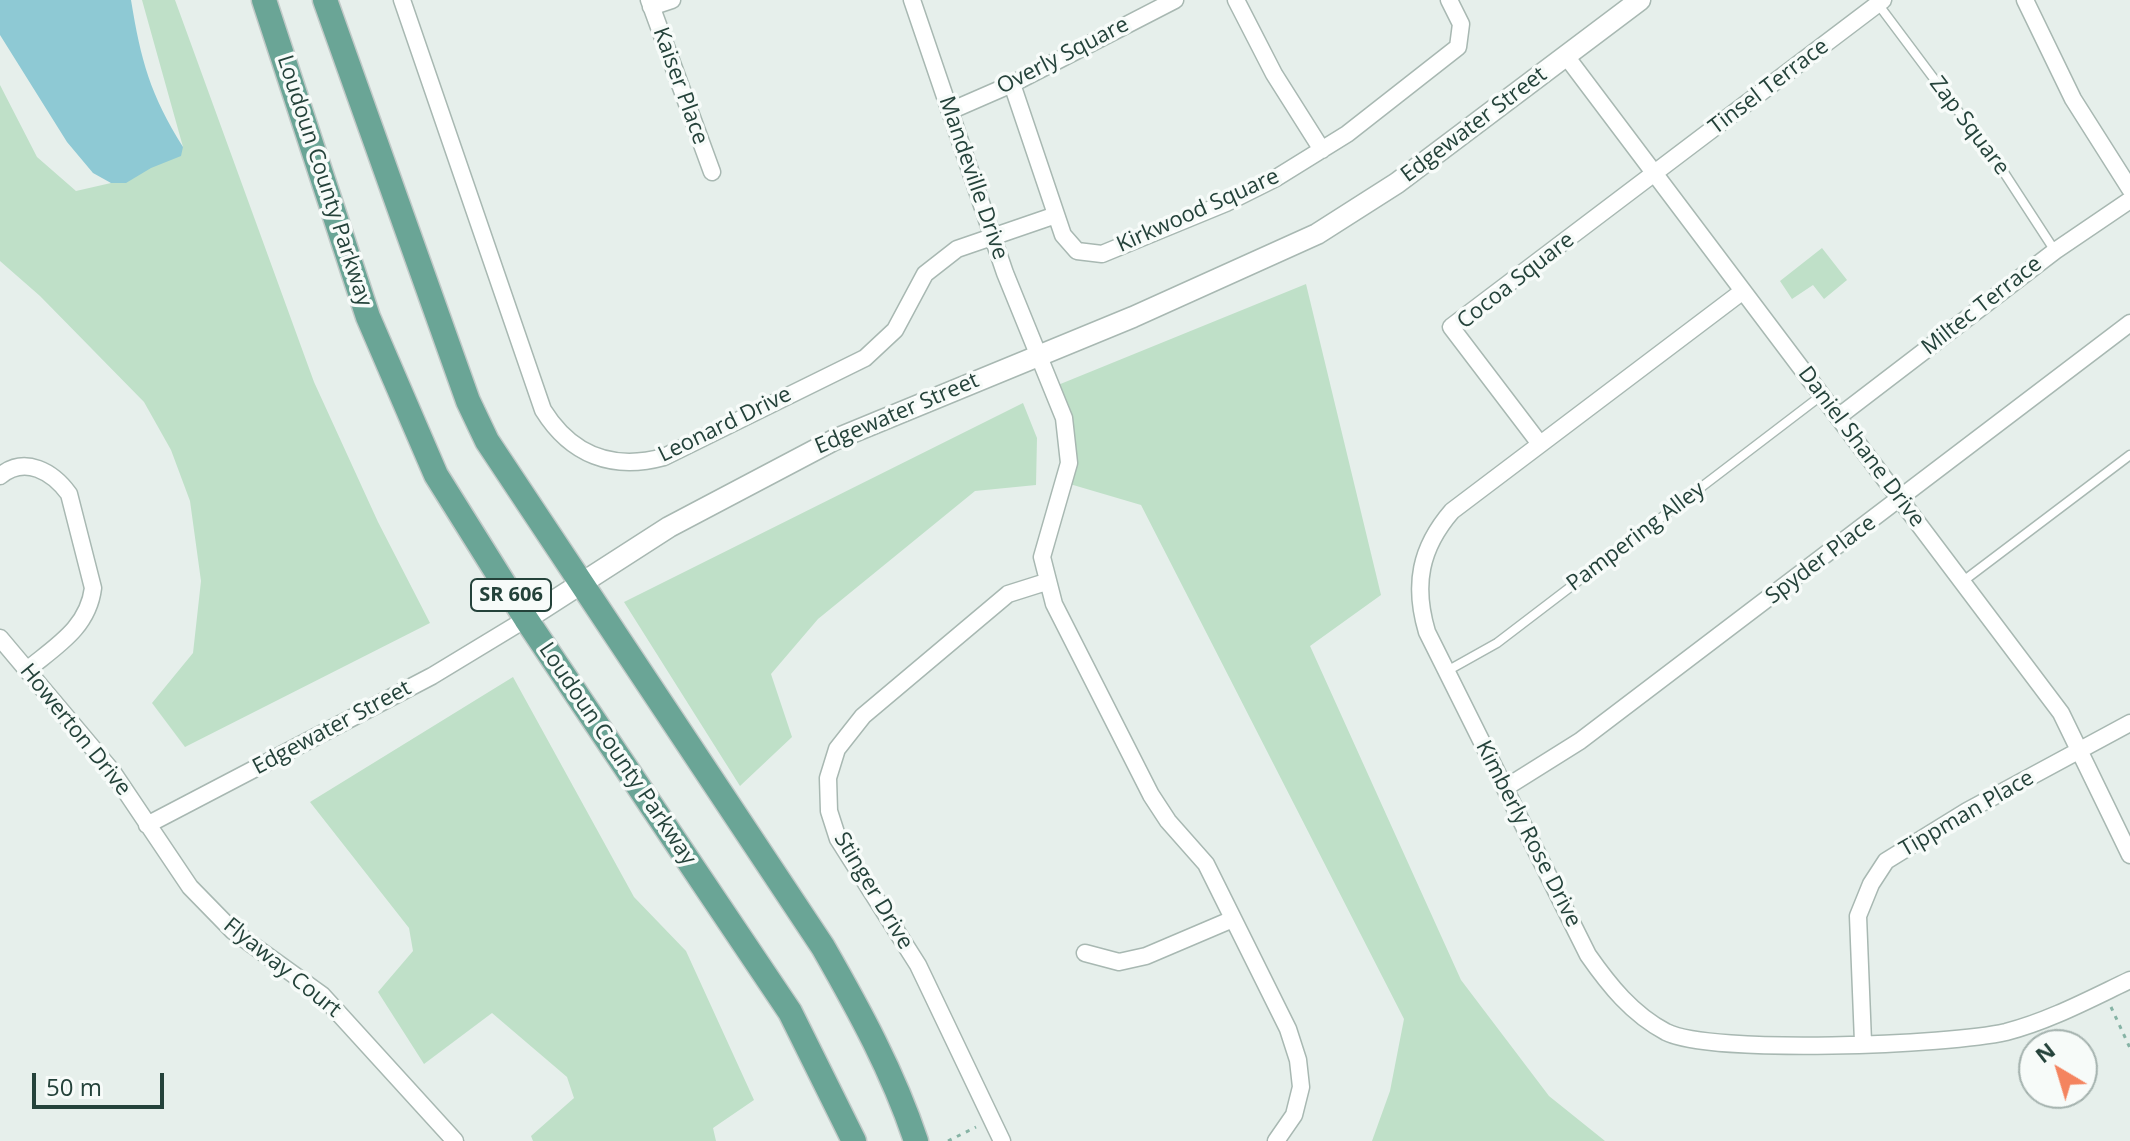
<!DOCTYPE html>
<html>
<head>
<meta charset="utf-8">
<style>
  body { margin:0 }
  #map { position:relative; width:2130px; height:1141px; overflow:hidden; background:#e6efeb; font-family:"Open Sans",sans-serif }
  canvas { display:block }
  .north { position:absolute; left:2018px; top:1029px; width:80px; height:80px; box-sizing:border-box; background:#f7fbf9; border:2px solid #a3b1ad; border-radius:50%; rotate:322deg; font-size:22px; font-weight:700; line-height:32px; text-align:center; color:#24423a }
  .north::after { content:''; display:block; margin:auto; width:28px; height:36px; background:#f4845f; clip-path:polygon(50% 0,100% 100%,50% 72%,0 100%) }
  .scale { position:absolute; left:32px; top:1073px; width:132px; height:36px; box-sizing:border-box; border:4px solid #24423a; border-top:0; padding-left:10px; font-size:24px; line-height:28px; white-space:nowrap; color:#24423a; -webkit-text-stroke:6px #f7fbf9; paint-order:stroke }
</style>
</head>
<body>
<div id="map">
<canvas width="2130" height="1141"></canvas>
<div class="north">N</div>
<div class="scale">50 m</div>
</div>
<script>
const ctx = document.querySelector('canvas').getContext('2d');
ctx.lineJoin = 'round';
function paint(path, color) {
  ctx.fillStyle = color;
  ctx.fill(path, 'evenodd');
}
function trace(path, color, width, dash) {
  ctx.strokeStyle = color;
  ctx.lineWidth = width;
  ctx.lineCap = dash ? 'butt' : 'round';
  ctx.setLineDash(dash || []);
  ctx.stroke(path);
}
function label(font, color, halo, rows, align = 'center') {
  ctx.font = font + ' "Open Sans",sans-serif';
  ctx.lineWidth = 7;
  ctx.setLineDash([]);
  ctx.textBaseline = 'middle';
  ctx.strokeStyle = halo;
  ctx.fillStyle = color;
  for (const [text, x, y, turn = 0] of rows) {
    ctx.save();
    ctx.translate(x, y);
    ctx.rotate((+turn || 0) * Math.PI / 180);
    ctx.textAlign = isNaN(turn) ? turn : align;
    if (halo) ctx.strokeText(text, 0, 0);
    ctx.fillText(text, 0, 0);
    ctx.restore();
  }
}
paint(new Path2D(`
  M142,0h33l139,382 64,140 52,101 -245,124 -33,-44 41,-50 8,-72 -11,-80 -19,-51 -27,-48 -104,-106 -40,-35v-176l37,72 39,34 35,-8 72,-36z
  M1822,248l25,32 -23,19 -11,-14 -21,14 -12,-18z
  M1306,284l75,311 -71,51 151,334 88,116 56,45h-233l18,-50 14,-72 -263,-514 -78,-23 -10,-95z
  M1023,403l14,35 -1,47 -61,6 -157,128 -47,55 21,63 -52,49 -116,-184z
  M513,677l121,220 52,54 68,149 -41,28 3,13h-183l-2,-5 43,-38 -7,-21 -75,-64 -68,51 -46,-72 35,-41 -4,-23 -99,-126z`), '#bfe0c8');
paint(new Path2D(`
  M0,0h131c10,61 19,94 52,147l-2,9 -30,12 -25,15h-15l-18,-10 -26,-31 -67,-107z`), '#8ec9d4');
const service = new Path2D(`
  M1878,4l125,167 52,80
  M1962,582l168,-127
  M1447,671l50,-28 325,-248`);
const minor = new Path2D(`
  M402,0l141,410c28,45 69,61 121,47l201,-99 30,-28 30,-56 32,-25 99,-34
  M649,0l63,172
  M912,0l93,273 59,145 5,45 -27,94 12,47 97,191 17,26 38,43 82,165 10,31 3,27 -7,28 -18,26
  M1236,0l38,74 48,76
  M2025,0l48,99 57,90
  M651,7l21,-7
  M1566,56l495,657 69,142
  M1012,84l51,151 14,16 25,3 124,-51 50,-25 71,-44 111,-87 3,-23 -12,-24
  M950,111l62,-27 163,-84
  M1743,291l-291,220c-32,37 -39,74 -25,121l161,323c21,30 44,59 78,77 46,23 284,13 340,0 43,-11 84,-33 124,-52
  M1838,417l217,-166 75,-51
  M1540,444l-89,-117 432,-327
  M0,476c25,-21 53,-4 69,18l24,94c-5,40 -37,58 -66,82
  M0,638l112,133 78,116 43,44 89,64 133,146
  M1505,788l75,-47 550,-418
  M147,825l285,-149 94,-57
  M1085,953l34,9 27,-6 87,-37
  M1863,1042l-5,-126 13,-32 15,-23 81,-50 163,-88
  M1002,1141l-84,-176 -80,-126 -9,-28 -1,-33 9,-29 26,-33 145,-122 38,-12`);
const tertiary = new Path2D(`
  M526,619l143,-92 165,-87 299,-123 184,-83 80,-51 243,-183`);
const primary = new Path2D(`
  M264,0l104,317 68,158 90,144 264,393 64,129
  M325,0l143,401 19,40 336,506c36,63 70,125 93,194`);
trace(service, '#a8b8b2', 11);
trace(minor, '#a8b8b2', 19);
trace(tertiary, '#a8b8b2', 23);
trace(primary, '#c2cac8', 27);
trace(new Path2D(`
  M2111,1007l19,41
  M948,1141l28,-14`), '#86b3a5', 3, [4, 6]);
trace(service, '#fff', 8);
trace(minor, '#fff', 16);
trace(tertiary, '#fff', 20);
trace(primary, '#6aa596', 24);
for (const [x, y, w] of [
  [511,595,80]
]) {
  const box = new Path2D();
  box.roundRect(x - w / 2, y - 16, w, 32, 6);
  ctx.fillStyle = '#f7fbf9';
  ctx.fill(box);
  trace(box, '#24423a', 2);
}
label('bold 20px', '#24423a', null, [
  ["SR 606",511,595]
]);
label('22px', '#24423a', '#f7fbf9', [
  ["Overly Square",1063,56,-27],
  ["Kaiser Place",680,86,70],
  ["Tinsel Terrace",1769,87,-37],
  ["Edgewater Street",1474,125,-37],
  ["Zap Square",1969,126,53],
  ["Mandeville Drive",973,178,71],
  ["Loudoun County Parkway",324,181,72],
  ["Kirkwood Square",1198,211,-24],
  ["Cocoa Square",1516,281,-38],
  ["Miltec Terrace",1982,306,-38],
  ["Edgewater Street",897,414,-23],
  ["Leonard Drive",725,425,-26],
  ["Daniel Shane Drive",1861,447,53],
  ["Pampering Alley",1636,537,-37],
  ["Spyder Place",1821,560,-37],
  ["Edgewater Street",332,728,-28],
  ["Howerton Drive",75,730,51],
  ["Loudoun County Parkway",617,754,56],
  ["Tippman Place",1967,814,-30],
  ["Kimberly Rose Drive",1528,834,63],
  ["Stinger Drive",873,891,59],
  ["Flyaway Court",282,968,39]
]);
</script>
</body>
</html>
